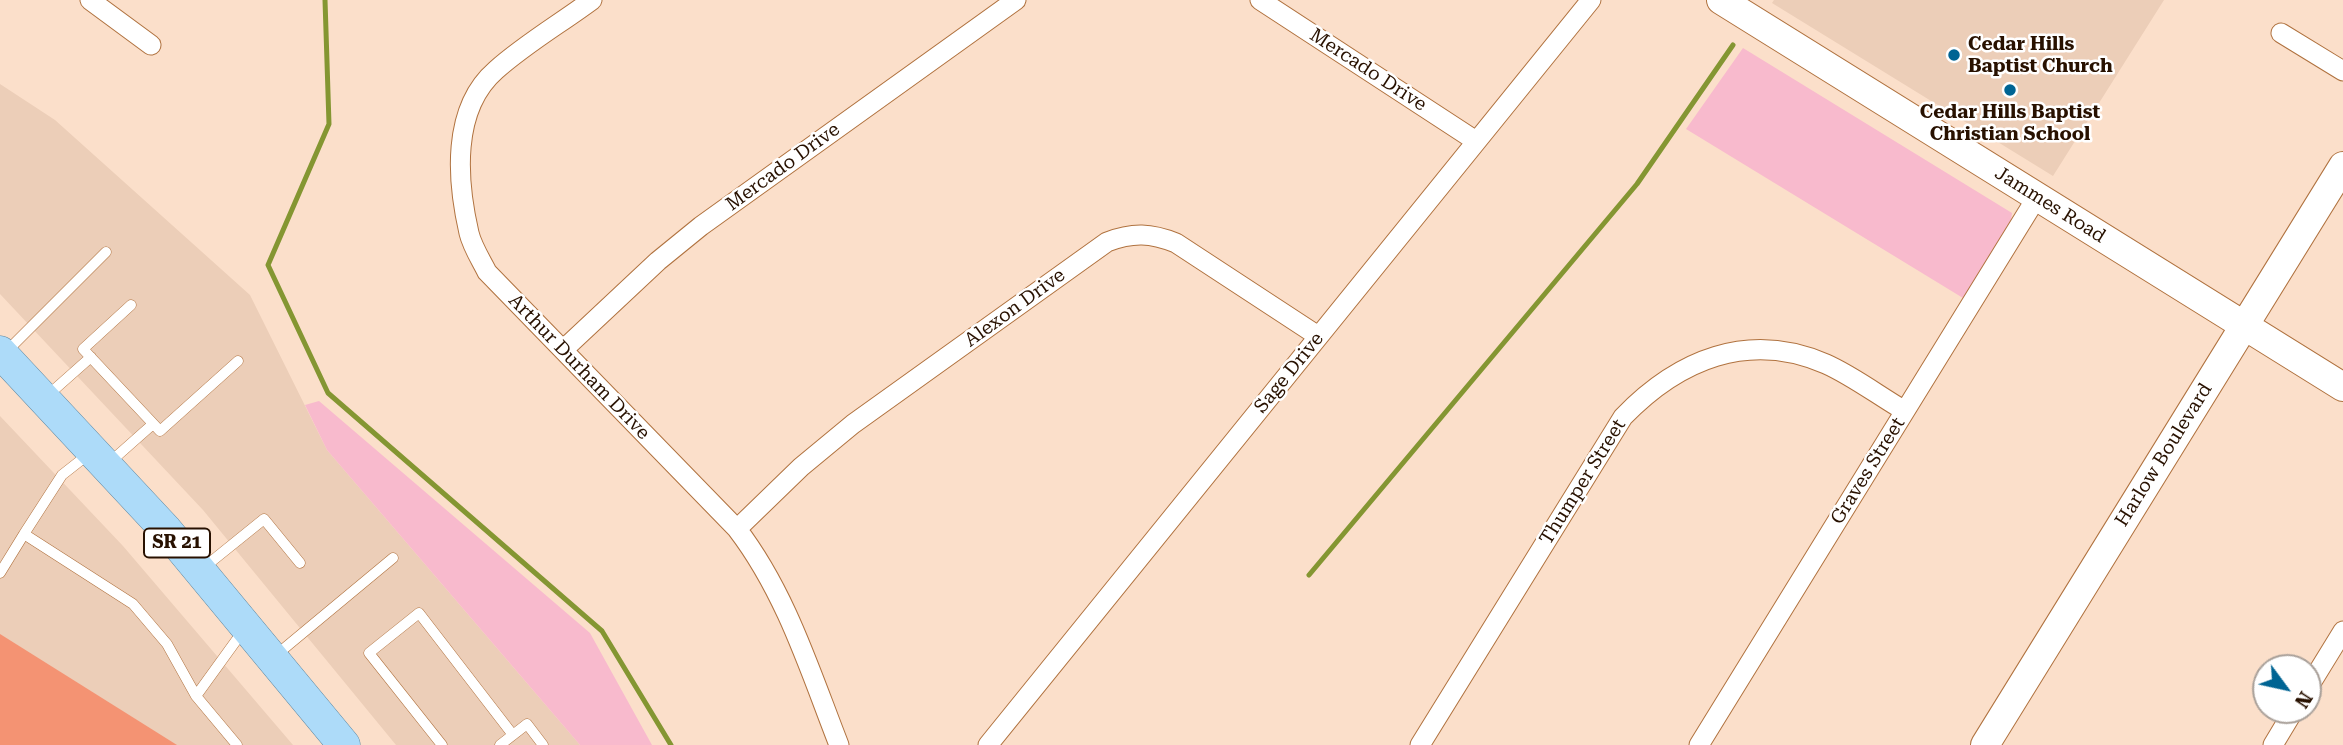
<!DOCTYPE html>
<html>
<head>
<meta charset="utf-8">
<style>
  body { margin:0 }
  #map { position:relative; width:2343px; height:745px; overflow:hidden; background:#fbdfca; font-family:"Roboto Serif",serif }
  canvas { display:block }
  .north { position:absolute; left:2252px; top:654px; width:70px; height:70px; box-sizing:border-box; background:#fff; border:2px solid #a9a099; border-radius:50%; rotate:123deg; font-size:19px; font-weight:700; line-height:28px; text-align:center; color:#281100 }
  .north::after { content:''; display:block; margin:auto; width:24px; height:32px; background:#006493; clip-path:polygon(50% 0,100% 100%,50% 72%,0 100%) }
</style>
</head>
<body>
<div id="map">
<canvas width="2343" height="745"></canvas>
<div class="north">N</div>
</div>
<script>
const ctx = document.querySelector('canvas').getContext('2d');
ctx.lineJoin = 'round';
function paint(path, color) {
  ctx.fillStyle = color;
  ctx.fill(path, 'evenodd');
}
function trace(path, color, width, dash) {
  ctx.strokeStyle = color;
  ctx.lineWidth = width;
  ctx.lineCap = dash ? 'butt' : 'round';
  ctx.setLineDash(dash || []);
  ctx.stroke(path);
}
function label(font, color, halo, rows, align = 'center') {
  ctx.font = font + ' "Roboto Serif",serif';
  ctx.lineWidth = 5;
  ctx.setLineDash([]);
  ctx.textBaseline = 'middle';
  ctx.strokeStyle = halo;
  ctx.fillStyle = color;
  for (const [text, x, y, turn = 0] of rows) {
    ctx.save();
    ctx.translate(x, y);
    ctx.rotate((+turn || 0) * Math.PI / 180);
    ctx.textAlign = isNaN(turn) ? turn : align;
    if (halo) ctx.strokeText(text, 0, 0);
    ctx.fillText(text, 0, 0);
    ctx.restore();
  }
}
paint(new Path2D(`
  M1774,0h390l-111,176 -281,-173z
  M0,84l55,36 195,175 77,155 253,295h-184l-193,-235 -203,-216z
  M0,416l123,130 170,199h-293z`), '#ecceb8');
paint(new Path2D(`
  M1743,48l269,165 -1,7 -48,78 -277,-169z
  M319,401l271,232 62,112h-72l-253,-295 -22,-45z`), '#f8bacd');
trace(new Path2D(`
  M325,0l4,124 -61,141 60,128 274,238 69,114
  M1309,575l328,-391 96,-139`), '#849632', 5);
paint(new Path2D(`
  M0,634l177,111h-177z`), '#f49373');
const lane = new Path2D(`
  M131,305l-48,44 77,82 78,-70
  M6,352l100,-100
  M47,396l44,-39
  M109,463l44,-39
  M24,534l38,-59 28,-22
  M202,569l62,-50 36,44
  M0,573l24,-39 109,70 34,40 29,52 41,49
  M275,656l118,-98
  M196,696l47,-65
  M442,745l-73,-92 50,-40 94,122
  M500,745l27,-21 16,21`);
const street = new Path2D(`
  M90,0l61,45
  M592,0c-31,23 -67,44 -96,70 -45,39 -39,111 -27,163 3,13 12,27 18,39l250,257c49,64 73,142 102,216
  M1260,0l216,141
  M2281,33l62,38
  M563,350l95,-89 43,-35 315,-226
  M737,529l64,-62 52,-43 254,-182c26,-10 44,-9 69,1l142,93
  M2308,688l35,-57
  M988,745l603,-745
  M1420,745l203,-328c55,-57 125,-87 203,-53 27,12 53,32 79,47
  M1699,745l338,-548
  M2273,745l21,-35`);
const secondary = new Path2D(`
  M1721,0l622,387
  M1985,745l358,-579`);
const primary = new Path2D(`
  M0,352l166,178 178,215`);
trace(lane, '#b0723f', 11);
trace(street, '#b0723f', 21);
trace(secondary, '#b0723f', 30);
trace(primary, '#5b859f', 33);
trace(lane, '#fff', 10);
trace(street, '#fff', 19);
trace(secondary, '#fff', 28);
trace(primary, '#addbf9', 32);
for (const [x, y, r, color] of [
  [1954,55,7,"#006493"],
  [2010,90,7,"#006493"]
]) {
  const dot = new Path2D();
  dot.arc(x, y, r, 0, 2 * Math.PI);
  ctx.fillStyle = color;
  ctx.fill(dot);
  trace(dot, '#fff', 2.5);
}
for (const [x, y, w] of [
  [177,543,66]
]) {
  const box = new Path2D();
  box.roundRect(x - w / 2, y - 14.5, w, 29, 5);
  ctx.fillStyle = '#fff';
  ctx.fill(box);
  trace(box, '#281100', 2);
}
label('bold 18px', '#281100', null, [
  ["SR 21",177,543]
]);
label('bold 19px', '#281100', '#fff', [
  ["Cedar Hills",1968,44],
  ["Baptist Church",1968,66],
  ["Cedar Hills Baptist",2010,112,"center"],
  ["Christian School",2010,134,"center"]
], 'left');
label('19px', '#281100', '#fff', [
  ["Mercado Drive",1368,70,33],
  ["Mercado Drive",783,167,-36],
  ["Jammes Road",2050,205,32],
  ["Alexon Drive",1015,308,-36],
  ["Arthur Durham Drive",579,367,46],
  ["Sage Drive",1289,373,-51],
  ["Harlow Boulevard",2164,455,-58],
  ["Graves Street",1868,471,-58],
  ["Thumper Street",1583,482,-58]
]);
</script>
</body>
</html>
